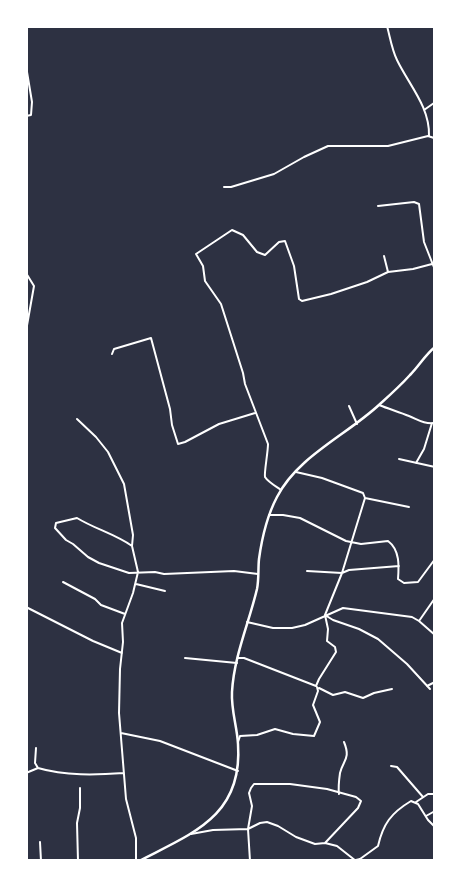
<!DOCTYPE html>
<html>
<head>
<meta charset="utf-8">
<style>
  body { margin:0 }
  #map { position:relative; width:461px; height:887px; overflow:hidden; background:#2d3142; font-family:Rubik,sans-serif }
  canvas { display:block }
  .frame { position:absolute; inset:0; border:28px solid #fff; pointer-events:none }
</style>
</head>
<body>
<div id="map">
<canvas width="461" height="887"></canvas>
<div class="frame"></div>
</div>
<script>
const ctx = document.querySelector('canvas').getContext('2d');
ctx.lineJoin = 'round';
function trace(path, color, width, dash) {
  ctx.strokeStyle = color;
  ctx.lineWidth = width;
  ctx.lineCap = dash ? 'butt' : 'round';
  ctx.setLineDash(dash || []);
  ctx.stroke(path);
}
trace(new Path2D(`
  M387,26c3,11 5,24 10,34 12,25 33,47 32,76
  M26,66l6,36 -1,13 -5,1
  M424,110l10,-7
  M224,187h7l43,-13 30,-17 24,-11h60l40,-10 6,2 1,2
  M378,206l36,-4 5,2 5,38 11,28
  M384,256l4,16
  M26,273l8,13 -8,45
  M112,354l2,-5 37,-11 19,71 2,16 6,19 7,-2 34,-18 36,-11
  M379,405c10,4 20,7 30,11 10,4 14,8 26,7
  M349,406l8,18
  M77,419l19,18 12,15 16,32 9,51 -1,11 6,26 -5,21 -11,30 1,19 -3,27 -1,44 7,86 10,39v23
  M399,459l36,8
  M416,463l8,-14 8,-26
  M281,490c-4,-3 -13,-8 -16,-13 -1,-4 3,-25 3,-33l-23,-60 -2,-11 -22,-69 -16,-23 -2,-15 -7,-12 36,-24 11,5 14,17 8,3 14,-13 6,-1 9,25 5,33 3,2 29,-7 36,-12 21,-10 25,-3 19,-5
  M365,498l44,9
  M269,515h14l17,3 46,23 15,3 27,-3c12,9 11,25 10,38l6,4 14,-1 17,-23
  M132,546c-17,-12 -37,-17 -55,-28l-21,5 -1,5 11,12 7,4 15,13 11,6 30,10 26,-1 9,2 70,-3 24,3
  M307,571l35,2 7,-3 50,-4
  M63,582l32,17 6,6 24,9
  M136,584l29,7
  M26,607l67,34 29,12
  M325,615l8,5 26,9 19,10 29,25 23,25
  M419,621l16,-23
  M247,622l26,6h19l13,-3 38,-17 69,9 7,4 16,14
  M185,658l52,5
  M238,658h6l72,28 3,-7 17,-27 -1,-5 -8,-6 1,-12 -3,-14 17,-42 23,-75 -2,-5 -41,-15 -26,-6
  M427,686l8,-4
  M319,688l14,7 12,-3 18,6 11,-5 18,-4
  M121,733l39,8 78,30
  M238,742l2,-6 17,-1 18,-6 18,5 21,2 6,-14 -7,-17 5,-14 -1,-4
  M36,748l-1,15 3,5c27,8 58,7 86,5
  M391,766l6,1 26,30
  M26,773l12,-5
  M339,794c-1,-7 0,-14 1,-21 3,-13 11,-14 4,-31
  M416,802l12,-8h7
  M426,816l9,-5
  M191,834l22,-4 35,-1 12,-6 7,-1 11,4 18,11 19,7 10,-1 12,3 19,15
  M40,842l1,19
  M356,860l4,-1 18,-13c5,-22 13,-33 33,-45l7,3 10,16 7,7
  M78,861l-1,-38 3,-15v-20
  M250,861l-2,-32 4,-23 -3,-13 2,-5 3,-4h36l37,5 29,8 5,4 -3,7 -33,35`), '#fff', 2);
trace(new Path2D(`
  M139,861c54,-28 104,-45 99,-117 -1,-18 -7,-34 -6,-52 2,-36 17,-69 25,-103 2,-10 1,-21 2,-30 3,-22 8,-43 18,-62 21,-41 70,-62 103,-93 10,-9 21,-19 30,-29 9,-9 15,-20 25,-28`), '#fff', 2.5);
</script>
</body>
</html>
